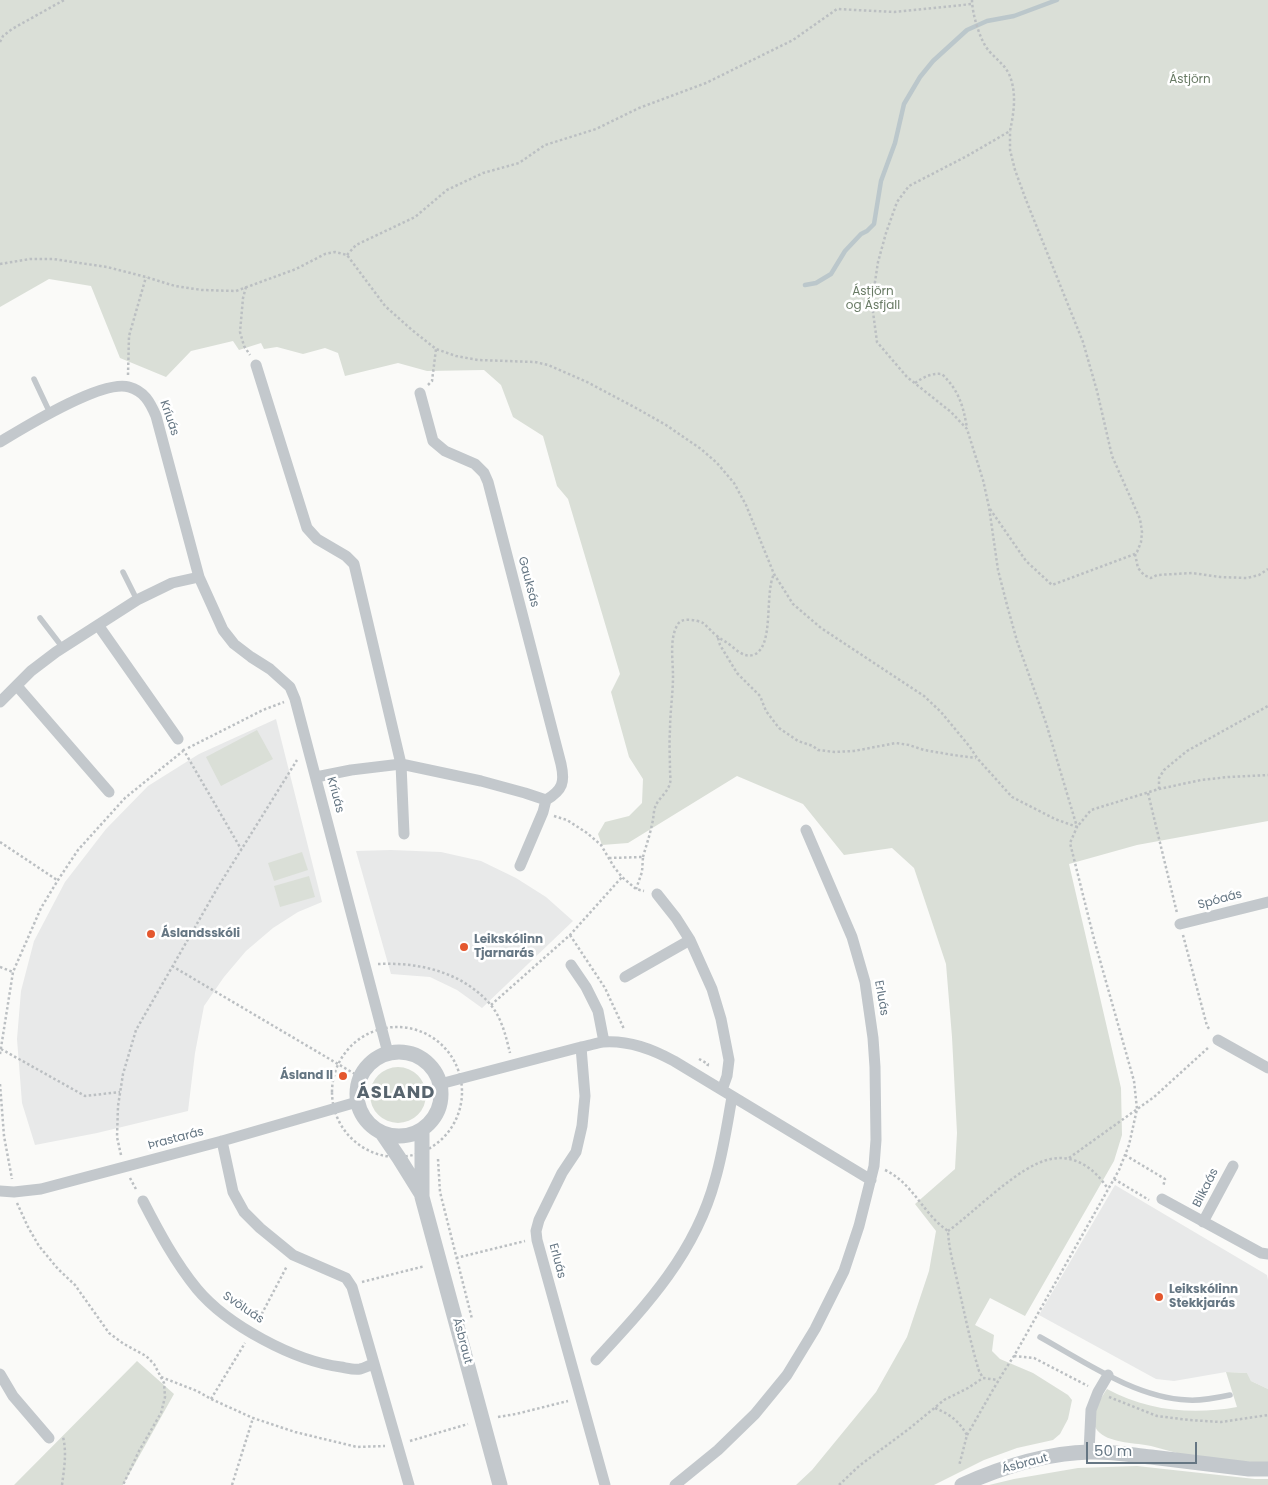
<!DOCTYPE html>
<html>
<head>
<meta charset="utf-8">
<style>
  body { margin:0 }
  #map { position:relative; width:1268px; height:1485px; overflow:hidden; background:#fafaf8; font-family:Poppins,sans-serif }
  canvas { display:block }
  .scale { position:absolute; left:1086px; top:1442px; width:111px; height:22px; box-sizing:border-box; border:2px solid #657683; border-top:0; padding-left:6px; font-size:15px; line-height:18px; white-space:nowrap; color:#657683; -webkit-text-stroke:4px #fff; paint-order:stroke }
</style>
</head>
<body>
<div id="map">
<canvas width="1268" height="1485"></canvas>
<div class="scale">50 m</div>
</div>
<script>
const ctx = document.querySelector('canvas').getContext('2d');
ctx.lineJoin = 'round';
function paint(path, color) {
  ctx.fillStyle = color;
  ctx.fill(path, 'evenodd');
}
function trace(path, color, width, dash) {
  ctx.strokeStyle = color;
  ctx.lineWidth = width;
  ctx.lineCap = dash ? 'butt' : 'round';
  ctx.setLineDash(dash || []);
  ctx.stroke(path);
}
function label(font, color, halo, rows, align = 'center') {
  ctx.font = font + ' Poppins,sans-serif';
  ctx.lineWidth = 5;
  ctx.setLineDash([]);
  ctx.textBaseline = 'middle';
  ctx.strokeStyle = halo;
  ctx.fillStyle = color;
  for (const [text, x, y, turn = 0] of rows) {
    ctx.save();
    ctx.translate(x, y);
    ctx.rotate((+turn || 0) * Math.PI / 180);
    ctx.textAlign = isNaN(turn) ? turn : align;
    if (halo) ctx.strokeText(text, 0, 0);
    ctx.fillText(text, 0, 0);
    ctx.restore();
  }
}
paint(new Path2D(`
  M276,719l46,183 -24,10 -25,16 -27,23 -22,26 -20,29 -9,47 -7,58 -91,22 -62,12 -13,-42 -5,-64 4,-48 13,-50 31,-59 41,-53 42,-43 51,-32z
  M391,850l50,2 40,9 35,17 30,19 27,24 -91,87 -25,-18 -27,-13 -39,-3 -35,-123z
  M1115,1185l152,90 1,5v109l-17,-8 -4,-8 -21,-1 -52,9 -18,-2 -117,-64z`), '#e8e9e9');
paint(new Path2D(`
  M0,0h1268v821l-131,24 -68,19 52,224 1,47 -8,26 -89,155 -35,-18 -15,27 19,10 -2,16 8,8 33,14 35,22 4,5 -4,19 -8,15 -7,6 -36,8 -33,12 -50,25h-138l16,-15 64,-78 31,-55 22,-66 7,-40 -21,-27 40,-35 2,-36 -5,-96 -6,-73 -32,-96 -22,-20 -48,7 -41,-51 -66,-28 -109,67 -26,2 -4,-11 7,-12 24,-6 13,-13 1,-24 -14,-22 -18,-65 9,-18 -52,-175 -11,-13 -14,-50 -30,-19 -12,-32 -17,-15 -57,1 -29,-8 -53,13 -7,-23 -13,-5 -22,6 -26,-7 -13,2 -3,-6 -22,7 -6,-9 -42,10 -25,26 -46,-19 -29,-72 -42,-7 -49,28z
  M257,730l16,29 -52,27 -15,-29z
  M302,852l6,18 -34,11 -6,-18z
  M309,876l6,21 -35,10 -6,-21z
  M370 1095a28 28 0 1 1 56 0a28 28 0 1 1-56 0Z
  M137,1361l37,33 -51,91h-109z
  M1226,1372l21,1 4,8 17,8v74c-22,-2 -46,-1 -69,-5 -16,-3 -32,-8 -48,-12 -14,-3 -40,-3 -51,-13 -14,-12 -1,-32 7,-44 40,22 86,26 130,18z
  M1137,1466l118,13h13v6h-279l25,-6 64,-11z`), '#dadfd7');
trace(new Path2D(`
  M805,285l11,-2 15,-9 14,-23 16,-17 6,-3 7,-7 7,-43 14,-38 9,-39 16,-27 13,-16 34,-31 20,-9 27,-5 43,-16`), '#bbc7cb', 4.5);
trace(new Path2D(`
  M0,42l3,-6 9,-7 52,-29
  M347,255l9,-10 59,-28 32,-27 36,-17 36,-10 26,-18 51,-16 43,-21 67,-25 87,-43 44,-31 57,3 78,-8
  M0,264l30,-5h23l54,8 39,10 29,9 27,4 34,1 60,-22 29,-15 10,-2 12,3 38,51 27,24 24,19 20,7 22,4 57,2 13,3 39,17 49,26 30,17 35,24 16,14 17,20 12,22 28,69 19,30 28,24 103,68 17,16 29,35 7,11 35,39 43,22 22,8 14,-17 68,-21 42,-9 27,-3 40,-2
  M246,287l-3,11 -3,34 4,14 6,9
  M128,375l1,-39 17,-59
  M915,383c9,-6 16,-10 27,-9 17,17 21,31 25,54
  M428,385l4,-4 4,-32
  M990,509l36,52 26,24 83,-31 2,-2 4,-10 1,-10 -2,-13 -28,-63 -15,-65 -14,-49 -57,-142 -11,-30 -5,-20v-19
  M1135,554l3,14 6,7 7,3 6,-3 35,-2 28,4 27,1 12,-3 9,-6
  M718,638l2,7 17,28 23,23 6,15 13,17 19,13 15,5 5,4 17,2 19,-1 42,-8 13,2 15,5 29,5 23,3
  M188,748l75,-38 21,-8
  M183,749l58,100
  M1159,789v-11l5,-8 23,-19 81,-45
  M1148,793l29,120
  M554,816l13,4 20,13 14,12 13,22 8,10 14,12 8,2
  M0,842l57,38
  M643,857c3,-11 7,-22 9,-33 2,-6 1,-13 4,-19 3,-7 12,-13 14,-22 1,-3 0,-8 0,-12 0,-13 -1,-28 0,-41 0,-18 3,-36 3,-54 0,-16 -4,-38 5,-52 4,-7 19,-4 25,-1 5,4 9,9 14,13 3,3 6,4 9,6 8,5 16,16 27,13 22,-7 11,-61 21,-81
  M609,858l34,-1 -1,15 -6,17
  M570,935l35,53 19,41
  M1183,935l24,91 3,4
  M378,964c41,-2 84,8 112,40 12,14 16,33 20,49
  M172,966l188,111
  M0,967l13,5
  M491,1005l79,-70 52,-58
  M332 1092a65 65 0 1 1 130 0a65 65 0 1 1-130 0Z
  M1,1049l84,47 35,-4
  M0,1054l13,-82 28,-64 17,-28 20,-30 47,-52 58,-47
  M699,1059l9,5 -1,4
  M0,1084l4,52 8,43
  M121,1155l-4,-18 1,-31 5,-32 13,-44 82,-143 79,-127
  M1125,1155l40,24 -2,8
  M1069,1158l85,-61 55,-50
  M438,1159l2,33 32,127
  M885,1170c28,13 38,44 63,61 1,19 5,31 9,49 7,31 13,61 22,91l4,7 15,2
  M130,1178l7,13
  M1114,1179l35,21
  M17,1203l11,24 11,19 19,23 17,16 34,48 15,11 22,12 8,8 10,19 1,14 -4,16 -22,38 -16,34
  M948,1231c28,-20 71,-66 103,-72 25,-5 45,11 57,30
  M456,1258l69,-17
  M362,1282l63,-16
  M257,1323l30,-57
  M1014,1356l20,2 54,28
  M161,1377l36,14 14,8 42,19 42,14 62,15 28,-1
  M1109,1397l48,19 32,4 32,2 47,-7
  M211,1399l34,-56
  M935,1408c16,7 23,12 32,27l-8,31
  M498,1417l18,-3 52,-13
  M967,1435c16,-27 30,-54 47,-79l105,-186 10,-25 8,-36 -3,-28 -40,-142 -24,-96 7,-16 -31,-104 -29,-82 -10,-36 -9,-35 -9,-63 -6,-27 -16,-51 -16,-17 -44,-35 -30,-35 -4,-30v-17l5,-33 8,-29 11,-31 12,-16 58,-30 43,-25c4,-19 7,-39 -1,-57 -5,-10 -13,-15 -20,-23 -9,-10 -17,-38 -17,-51
  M410,1441l58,-17
  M62,1485c2,-16 5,-32 1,-48
  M232,1485l21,-67
  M839,1485l20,-19 51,-38 34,-28 24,-12 15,-10`), '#bbbfc2', 2.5, [2.5, 2.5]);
trace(new Path2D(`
  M34,379l16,34
  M123,572l14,28
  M40,618l23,30
  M1040,1337c45,25 96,61 148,63 14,1 28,-2 42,-5`), '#c3c8cc', 5.5);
trace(new Path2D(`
  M256,365l51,163 10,11 29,17 8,8 47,200 3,70
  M420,393l13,48 12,10 30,13 9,9 4,9 73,282c4,18 2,26 -15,36l-3,12 -23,54
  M0,442c25,-15 102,-63 129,-55 15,4 21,15 27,29l43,161 24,53 11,14 17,13 19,12 20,18 5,12 93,354
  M98,625l80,114
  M17,686l92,106
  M0,702l31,-31 25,-19 81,-52 35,-17 27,-6
  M316,777l35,-7 50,-6 80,17 44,12 21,7
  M657,894l19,24 14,22 22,49 9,30 8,41 -2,16 -5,14
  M1180,924l88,-22
  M571,965l15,22 12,24 6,31
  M625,977l65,-37
  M1218,1040l50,28
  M581,1047l4,49 -3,30 -6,26 -14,21 -23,47 -3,11 1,9 68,245
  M440,1084l141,-37c7,-1 15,-4 22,-5 26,-2 49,7 71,19l197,119
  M222,1141l11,51 11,20 16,16 33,27 53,23 6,9 57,198
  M0,1191l14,1 27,-3 181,-48 135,-39
  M1162,1199l99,54 7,1
  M143,1201c16,31 32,61 54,88 30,36 97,72 144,78 6,1 13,3 19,2 5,-1 9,-4 14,-5
  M1203,1222l30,-56
  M596,1360c50,-54 99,-106 119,-180 8,-27 12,-55 17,-83
  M0,1374l13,22 36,42
  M1089,1452l2,-42 7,-18 10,-17
  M675,1485l43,-35 37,-36 32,-39 28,-46 29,-58 15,-45 15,-60 2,-26 -1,-73 -2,-29 -8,-56 -13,-45 -46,-107`), '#c3c8cc', 11);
trace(new Path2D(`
  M357 1094a42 42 0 1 1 84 0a42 42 0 1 1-84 0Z
  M422,1130v67l78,288
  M382,1133l17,25 23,37
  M962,1485c40,-18 84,-32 128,-33 21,-1 41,3 61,5 32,4 65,8 98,12h19`), '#c3c8cc', 15);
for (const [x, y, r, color] of [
  [151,934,5,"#e4572e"],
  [464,947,5,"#e4572e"],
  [343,1076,5,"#e4572e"],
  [1159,1297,5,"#e4572e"]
]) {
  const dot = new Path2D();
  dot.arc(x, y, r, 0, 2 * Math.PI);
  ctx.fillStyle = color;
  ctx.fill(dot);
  trace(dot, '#fff', 2);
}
label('12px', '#687a64', '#fff', [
  ["Ástjörn",1190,80],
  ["Ástjörn",873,292],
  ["og Ásfjall",873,306]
]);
label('12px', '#657683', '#fff', [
  ["Kríuás",169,418,71],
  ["Gauksás",528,582,75],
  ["Kríuás",335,795,75],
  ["Spóaás",1220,900,-15],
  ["Erluás",881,998,80],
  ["Þrastarás",176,1139,-15],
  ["Blikaás",1206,1188,-63],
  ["Erluás",557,1261,75],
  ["Svöluás",243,1308,34],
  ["Ásbraut",462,1341,75],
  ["Ásbraut",1025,1464,-15]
]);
label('bold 12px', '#657683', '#fff', [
  ["Áslandsskóli",161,934],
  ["Leikskólinn",474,940],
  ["Tjarnarás",474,954],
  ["Ásland II",333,1076,"right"],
  ["Leikskólinn",1169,1290],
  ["Stekkjarás",1169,1304]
], 'left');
ctx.letterSpacing = '1px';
label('bold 18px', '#57646e', '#fff', [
  ["ÁSLAND",396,1093]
]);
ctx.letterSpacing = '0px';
</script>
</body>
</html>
